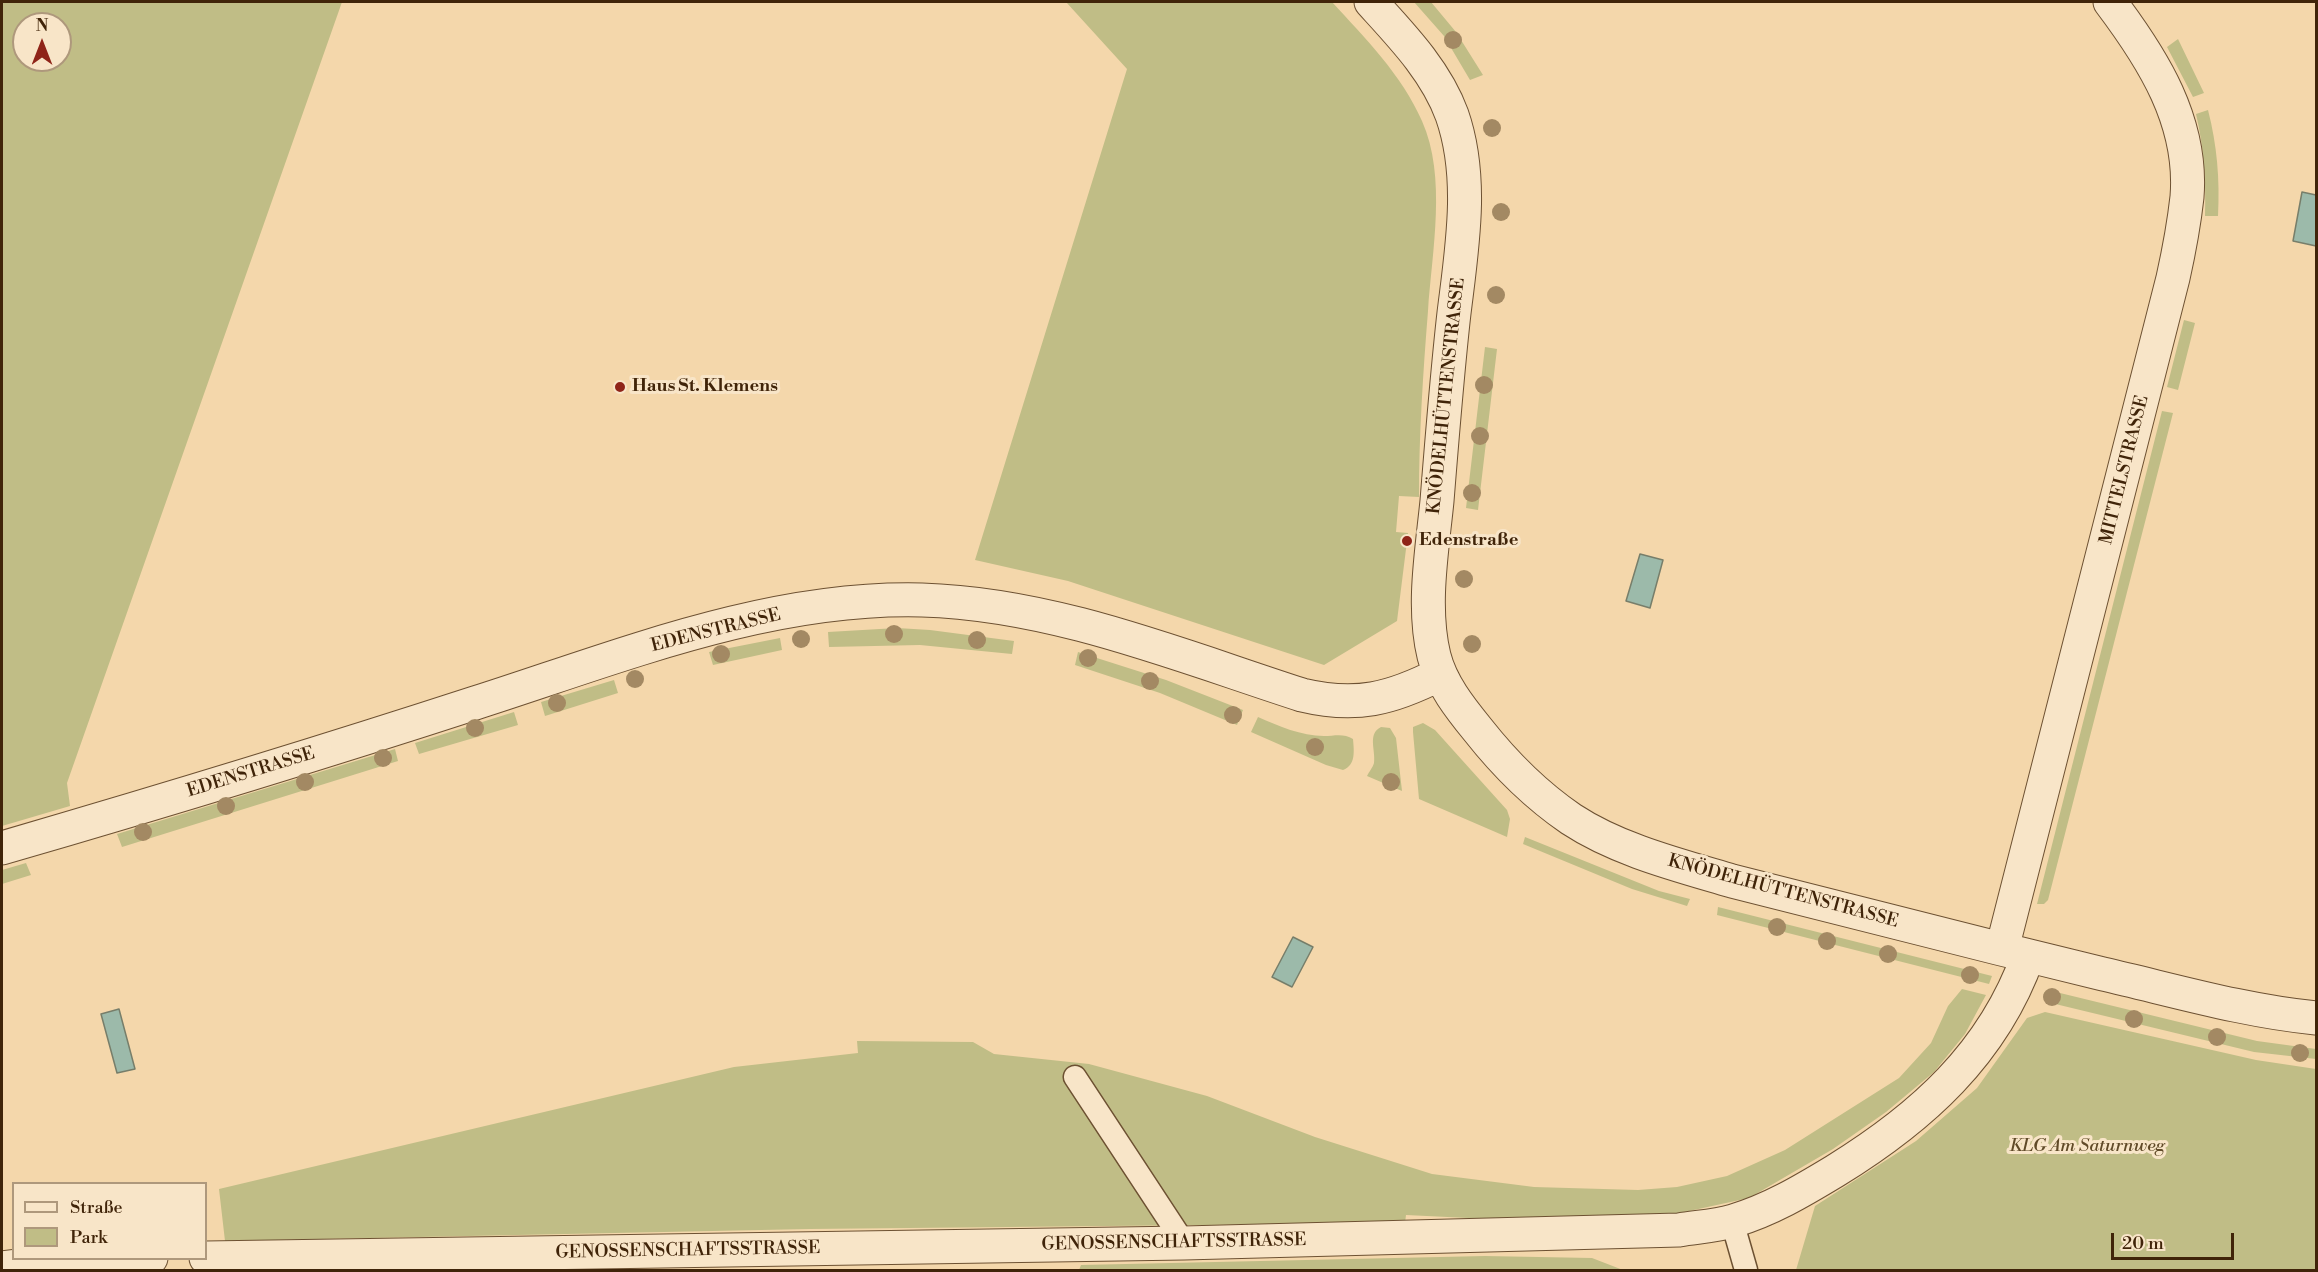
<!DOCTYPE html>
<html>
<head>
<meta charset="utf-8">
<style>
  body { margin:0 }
  #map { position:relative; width:2318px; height:1272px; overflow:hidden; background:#f4d7ab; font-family:"Libre Bodoni",serif }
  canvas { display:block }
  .frame { position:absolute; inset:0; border:3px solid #402409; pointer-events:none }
  .legend { position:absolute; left:12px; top:1182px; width:195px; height:78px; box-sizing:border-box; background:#f8e5c8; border:2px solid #ae987c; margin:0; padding:8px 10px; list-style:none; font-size:18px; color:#402409 }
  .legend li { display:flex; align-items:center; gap:12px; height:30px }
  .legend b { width:30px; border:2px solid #ae987c }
  .north { position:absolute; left:12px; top:12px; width:60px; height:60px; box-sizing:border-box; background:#f8e5c8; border:2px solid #ae987c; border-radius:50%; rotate:0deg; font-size:16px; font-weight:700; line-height:24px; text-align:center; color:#402409 }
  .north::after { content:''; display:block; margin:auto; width:21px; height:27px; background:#8f2418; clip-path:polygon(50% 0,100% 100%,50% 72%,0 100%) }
  .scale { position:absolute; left:2111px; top:1233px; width:123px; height:27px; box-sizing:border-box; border:3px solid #402409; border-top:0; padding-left:8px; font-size:18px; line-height:21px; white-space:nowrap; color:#402409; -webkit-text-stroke:4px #f8e5c8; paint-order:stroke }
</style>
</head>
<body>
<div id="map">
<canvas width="2318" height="1272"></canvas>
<div class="frame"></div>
<ul class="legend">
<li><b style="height:8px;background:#f8e5c8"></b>Straße</li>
<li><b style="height:16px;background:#c0bd86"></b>Park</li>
</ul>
<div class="north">N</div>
<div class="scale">20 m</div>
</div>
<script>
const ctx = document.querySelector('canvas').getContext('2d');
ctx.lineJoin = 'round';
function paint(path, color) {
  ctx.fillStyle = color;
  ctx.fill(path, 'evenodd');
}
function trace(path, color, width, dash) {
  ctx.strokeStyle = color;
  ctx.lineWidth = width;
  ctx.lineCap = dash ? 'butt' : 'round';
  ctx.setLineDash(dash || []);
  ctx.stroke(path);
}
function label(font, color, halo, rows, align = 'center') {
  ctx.font = font + ' "Libre Bodoni",serif';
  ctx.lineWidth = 6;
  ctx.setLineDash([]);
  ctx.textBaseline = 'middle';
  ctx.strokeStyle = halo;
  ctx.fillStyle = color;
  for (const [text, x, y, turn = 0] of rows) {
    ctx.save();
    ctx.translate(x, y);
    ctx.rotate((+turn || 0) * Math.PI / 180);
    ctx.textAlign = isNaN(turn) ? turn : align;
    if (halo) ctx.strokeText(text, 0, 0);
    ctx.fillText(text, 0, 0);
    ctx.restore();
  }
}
paint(new Path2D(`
  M2,2h340l-275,781 3,23 -68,20zM24,24h36v36h-36z
  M1066,2h266c33,36 70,73 90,119 25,56 10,130 6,190 -5,62 -9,124 -9,186l-20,-1 -3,36 12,1 -11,88 -73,44 -256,-84 -93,-21 152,-491z
  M1414,2h17l25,30 27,43 -13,5 -26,-44z
  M2178,39l26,54 -11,4 -26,-50z
  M2208,110c9,35 12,69 10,106h-13c1,-35 -1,-68 -9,-102z
  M2184,320l11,3 -17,67 -11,-3z
  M1485,347l12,2 -19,161 -12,-2z
  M2162,411l11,2 -125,487 -4,4h-7z
  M897,628l33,2 84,11 -2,13 -92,-9 -91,2 -1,-15z
  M780,638l2,12 -69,15 -4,-13z
  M1078,652l88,28 77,30 -6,15 -77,-32 -85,-28z
  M614,680l4,13 -73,23 -4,-14z
  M514,712l4,13 -99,29 -4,-11z
  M1258,717c21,9 43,19 66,19 10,0 20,-3 29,3 1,12 3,26 -10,31l-17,-5 -75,-33z
  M1423,723l12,7 72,80 3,9 -3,18 -88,-38 -6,-67v-5z
  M1381,727l9,1 6,10 6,53 -35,-15c2,-4 6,-9 7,-13 2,-13 -7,-29 7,-36z
  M395,749l3,12 -276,86 -5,-13z
  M1525,837l134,54 31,8 -3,7 -55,-17 -109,-45z
  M26,863l5,12 -29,9v-14z
  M1718,907l274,69 -3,8 -272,-69z
  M1962,989l24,6 -21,39 -31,38 -48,40 -53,37 -84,49 -69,15 -191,6 -83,-4 -1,8 -595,6 -585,12 -6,-52 515,-122 124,-14 -1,-12 116,1 21,12 95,10 118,32 108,41 117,37 102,13 104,3 39,-3 50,-11 58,-26 114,-72 32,-35 17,-37z
  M2044,992l16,1 197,48 59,8v10l-62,-7 -207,-50z
  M2045,1012l211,48 60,9v201h-520l19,-64 101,-65 61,-53 50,-70z
  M1485,1256l107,2 31,12h-544l2,-5z`), '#c0bd86');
const water = new Path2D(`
  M2302,192l14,3v51l-23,-5z
  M1640,554l23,6 -13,48 -24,-7z
  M1293,937l20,10 -21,40 -20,-10z
  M119,1009l16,60 -18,4 -16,-59z`);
paint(water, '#9cbaaa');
trace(water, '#777e6a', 1.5);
const service = new Path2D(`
  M1075,1077l109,166
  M1732,1221l14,49`);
const minor = new Path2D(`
  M1371,2c31,34 65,69 81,113 22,63 10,133 2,198 -7,62 -12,125 -17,188 -5,50 -15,106 -3,155 7,28 26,52 44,74 26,33 58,65 93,89 47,31 107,46 161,62 123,31 247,63 371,93 70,16 141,37 213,44
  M2,848c158,-46 316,-94 473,-145 144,-46 293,-107 447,-103 132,4 256,55 380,95 54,13 89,4 138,-21
  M2002,949l171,-671c6,-27 11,-54 14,-81 6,-75 -34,-138 -77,-195
  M206,1258l978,-15 495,-13c18,-3 37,-4 54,-9 37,-11 69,-30 102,-50 86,-53 158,-117 193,-215
  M2,1268l56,-7 93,-3`);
trace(service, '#6d5132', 25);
trace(minor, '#6d5132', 35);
trace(service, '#f8e5c8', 22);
trace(minor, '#f8e5c8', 33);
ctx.fillStyle = '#a38963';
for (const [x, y] of [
  [1453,40],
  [1492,128],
  [1501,212],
  [1496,295],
  [1484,385],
  [1480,436],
  [1472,493],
  [1464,579],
  [894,634],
  [801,639],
  [977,640],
  [1472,644],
  [721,654],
  [1088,658],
  [635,679],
  [1150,681],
  [557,703],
  [1233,715],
  [475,728],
  [1315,747],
  [383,758],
  [305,782],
  [1391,782],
  [226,806],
  [143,832],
  [1777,927],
  [1827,941],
  [1888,954],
  [1970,975],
  [2052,997],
  [2134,1019],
  [2217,1037],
  [2300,1053]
]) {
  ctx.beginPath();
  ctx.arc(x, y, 9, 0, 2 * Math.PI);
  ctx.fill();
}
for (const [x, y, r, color] of [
  [620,387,6,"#8f2418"],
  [1407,541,6,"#8f2418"]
]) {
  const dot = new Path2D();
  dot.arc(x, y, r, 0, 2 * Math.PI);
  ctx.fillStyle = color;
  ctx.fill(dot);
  trace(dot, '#f8e5c8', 2);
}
label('bold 18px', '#402409', '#f8e5c8', [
  ["Haus St. Klemens",632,387],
  ["Edenstraße",1419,541]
], 'left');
label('18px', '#402409', '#f8e5c8', [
  ["KNÖDELHÜTTENSTRASSE",1447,396,-84],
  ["MITTELSTRASSE",2125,470,-76],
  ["EDENSTRASSE",716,631,-14],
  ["EDENSTRASSE",251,773,-17],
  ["KNÖDELHÜTTENSTRASSE",1783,892,15],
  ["GENOSSENSCHAFTSSTRASSE",1174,1243,-1],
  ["GENOSSENSCHAFTSSTRASSE",688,1251,-1]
]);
label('italic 18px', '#604a28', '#f8e5c8', [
  ["KLG Am Saturnweg",2087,1147]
]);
</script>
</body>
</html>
